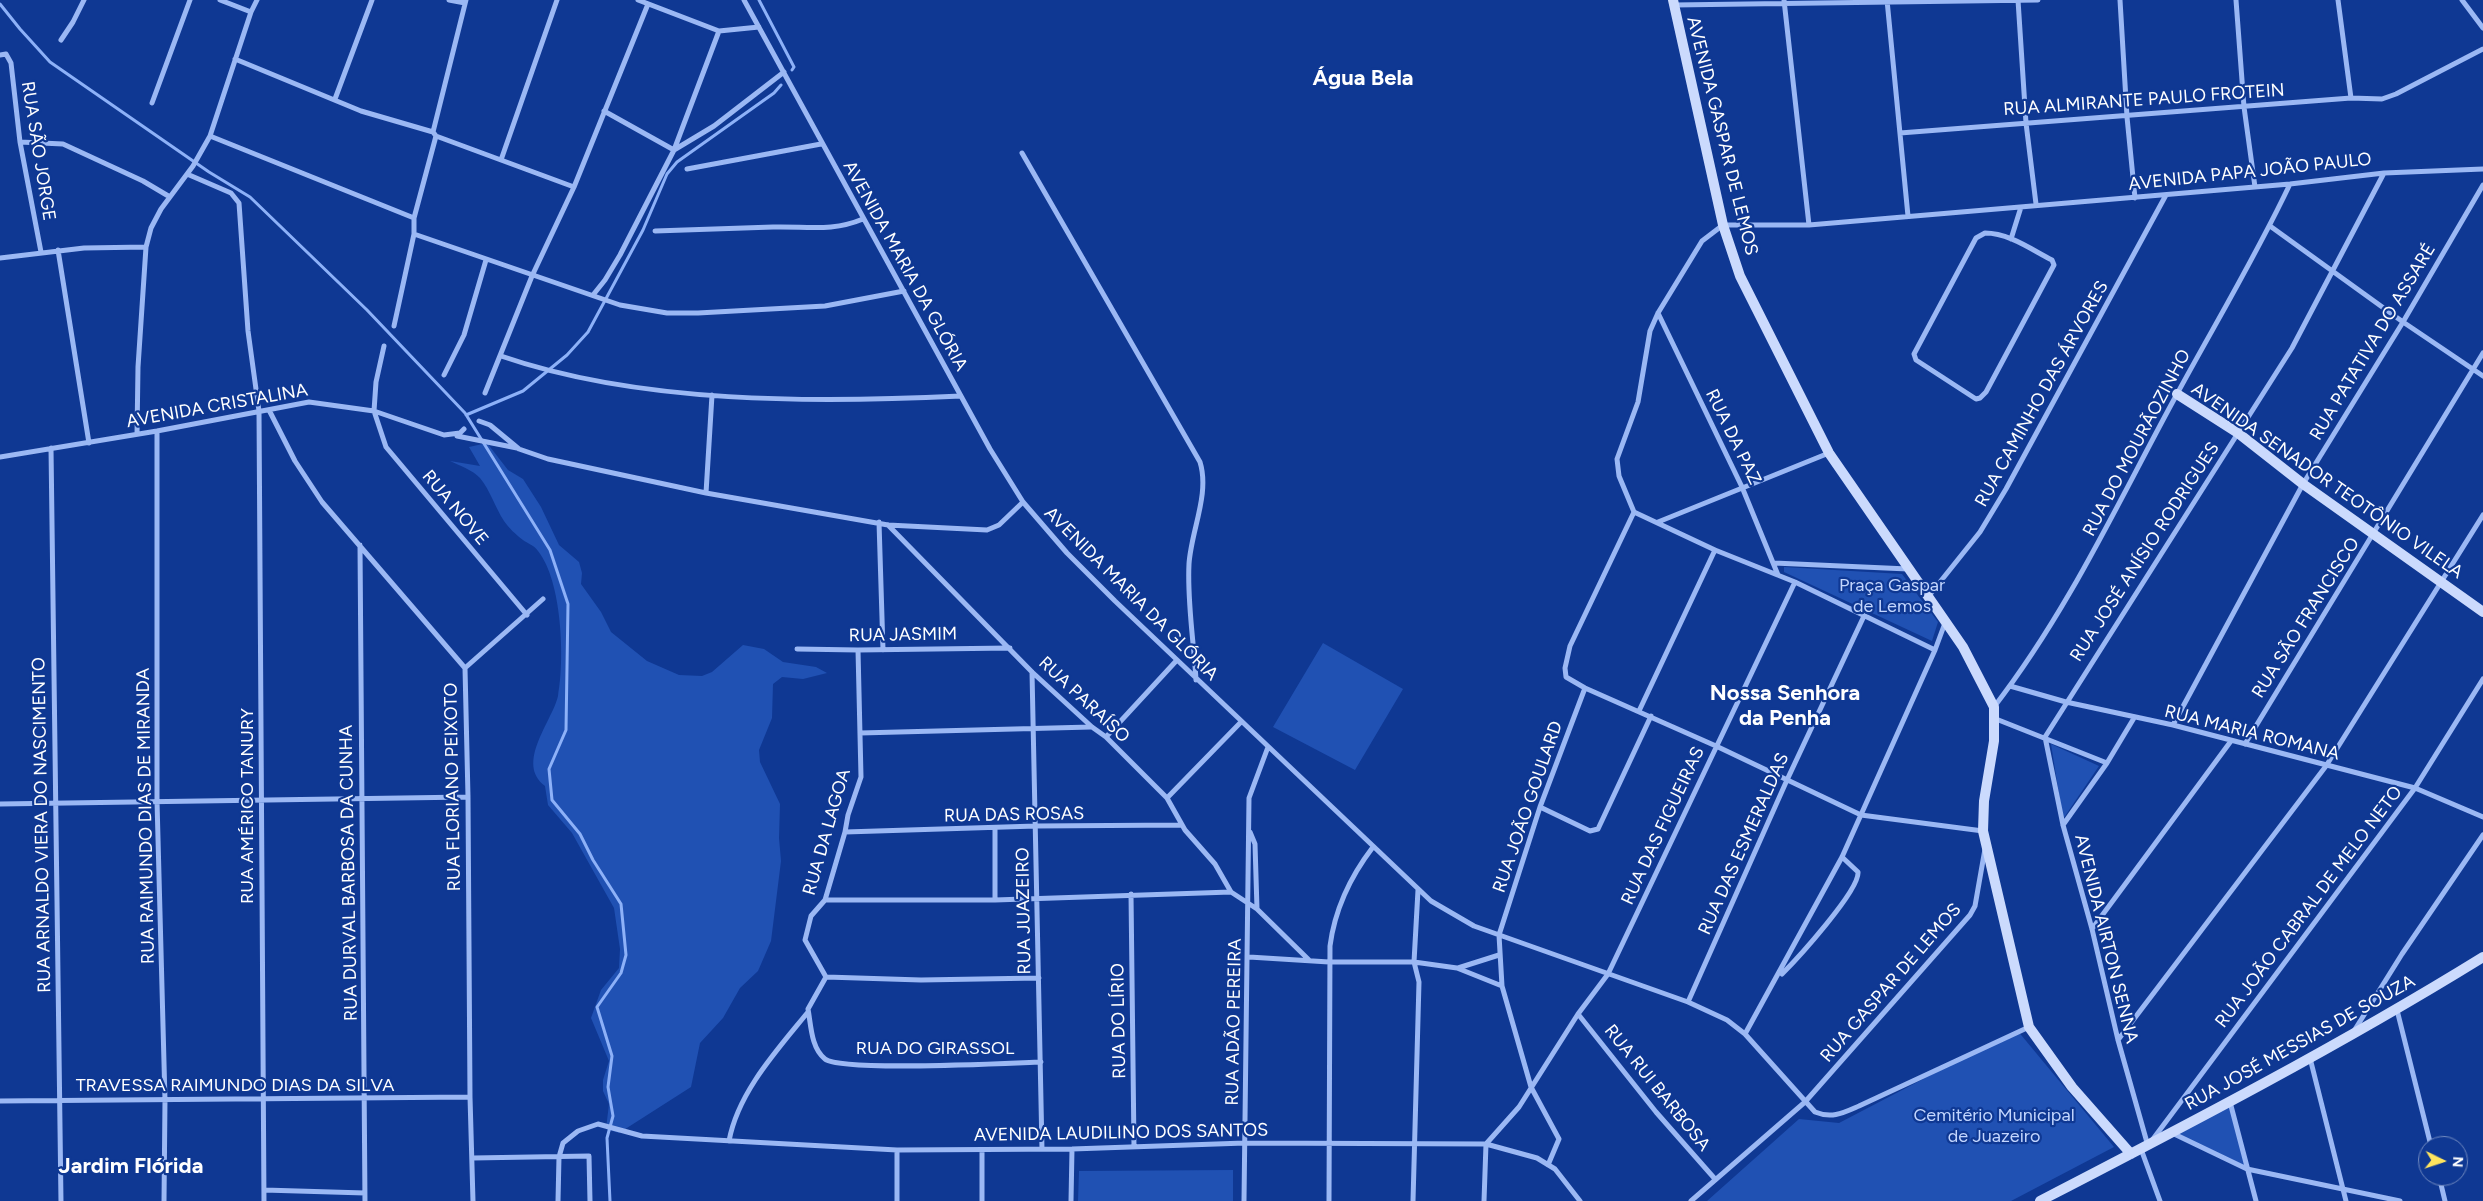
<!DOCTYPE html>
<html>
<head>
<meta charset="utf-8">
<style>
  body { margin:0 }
  #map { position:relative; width:2483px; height:1201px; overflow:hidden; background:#0f3893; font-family:Figtree,sans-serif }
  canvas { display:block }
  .north { position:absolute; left:2418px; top:1136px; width:50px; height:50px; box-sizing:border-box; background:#0f3893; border:1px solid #6f88be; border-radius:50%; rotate:94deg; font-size:14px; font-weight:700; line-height:20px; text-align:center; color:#fff }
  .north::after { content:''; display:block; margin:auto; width:18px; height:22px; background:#ffe55e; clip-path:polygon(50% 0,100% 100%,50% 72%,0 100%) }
</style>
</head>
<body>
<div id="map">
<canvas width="2483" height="1201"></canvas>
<div class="north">N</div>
</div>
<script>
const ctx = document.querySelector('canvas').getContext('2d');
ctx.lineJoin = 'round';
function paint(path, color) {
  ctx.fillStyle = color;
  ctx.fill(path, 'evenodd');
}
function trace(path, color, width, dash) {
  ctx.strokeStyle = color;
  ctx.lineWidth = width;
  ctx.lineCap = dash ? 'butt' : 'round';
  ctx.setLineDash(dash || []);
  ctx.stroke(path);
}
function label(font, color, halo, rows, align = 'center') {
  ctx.font = font + ' Figtree,sans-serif';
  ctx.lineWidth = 4.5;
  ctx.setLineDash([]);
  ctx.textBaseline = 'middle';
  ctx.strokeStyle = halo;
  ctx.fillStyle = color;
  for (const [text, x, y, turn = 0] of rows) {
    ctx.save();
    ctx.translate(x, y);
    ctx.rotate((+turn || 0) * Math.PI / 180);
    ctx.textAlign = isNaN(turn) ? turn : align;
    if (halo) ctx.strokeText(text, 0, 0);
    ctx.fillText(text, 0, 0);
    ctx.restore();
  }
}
paint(new Path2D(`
  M487,443l21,27 15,9 18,28 18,38 20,17 3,11 -1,11 20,28 10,20 36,29 32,14 23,1 10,-4 31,-27 21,4 19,13 33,5 11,6 -24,6 -21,-2 -9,7 -1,34 -13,32 1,12 20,42 -1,34 2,23 -10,80 -13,30 -18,17 -17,30 -23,25 -9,44 -72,46 -13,-4 3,-25 -6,-13v-11l6,-19 -18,-43 10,-28 18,-22 1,-19 -6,-41 -42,-75 -24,-28 -3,-19c-30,-23 7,-64 13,-90 7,-37 4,-115 -20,-145 -3,-5 -11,-8 -15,-11 -7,-5 -15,-13 -19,-19 -9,-14 -14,-31 -24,-43 -7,-8 -22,-13 -30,-17l30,5 -11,-19z
  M1784,567l118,7 36,48 -6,19 -148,-69z
  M1323,643l80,46 -48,81 -82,-43z
  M2051,744l48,22 -36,53z
  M2017,1030l97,117 -103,54h-304l92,-82 40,4z
  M2230,1102l17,67 -76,-36z
  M1233,1170v31h-155l1,-30z`), '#2051b3');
trace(new Path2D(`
  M759,0l35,67 -2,3
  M0,4l20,25 30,33 159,110 41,25 117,113 98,103 85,137 18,54 -2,126 -17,39 3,31 28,34 13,26 28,44 5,51 -5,18 -24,34 15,49 -4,31 5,29 -6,22 3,63
  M466,415l57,-24 44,-36 21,-23 55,-102 24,-56 10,-12 97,-69 7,-8`), '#8db1f8', 3);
trace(new Path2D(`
  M220,0l31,12
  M449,0l16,3
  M638,0l81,31 40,-4
  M744,0l246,449 33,53 44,51 48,48 316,300 43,25 214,76 39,18 18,14 70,78c17,7 28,1 44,-6l170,-79
  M1784,0l25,225
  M1887,0l21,216
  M2018,0l8,123 10,81
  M2120,0l7,117 8,81
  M2236,0l8,107 11,80
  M2338,0l13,98
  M2462,0l21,28
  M1674,5l364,-5
  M61,40l12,-18 11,-22
  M0,55l6,-1 5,9 9,79 21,110
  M235,59l126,52 72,21
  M335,99l37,-99
  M152,103l38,-103
  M604,111l70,39 40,-24 70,-54
  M1900,133l451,-35 31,1 14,-5 87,-45
  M210,136l204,82
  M436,136l138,51
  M20,142l43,2 80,37 27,16
  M1022,153l178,309c10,32 -9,69 -11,102 -2,39 5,78 7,116
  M501,160l56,-160
  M687,169l134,-25
  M187,174l44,19 8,10 9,128 11,80 5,790
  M2270,226l133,96 80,54
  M655,231c39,-1 79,-3 118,-4 34,-1 59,5 90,-8
  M1985,233c24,0 47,17 67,27l2,5 -68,127 -6,6 -4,1 -60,-39 -2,-6 62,-116z
  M414,234l206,71 47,8h31l127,-7 79,-15
  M2011,239l10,-32
  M58,250l31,193
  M0,258l84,-10 62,-1
  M593,295l12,-15 15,-25 54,-105 45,-119
  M1658,313l84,174 36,88
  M394,326l20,-92v-16l22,-82 -3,-4 33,-132
  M384,346l-8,36 -2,29 12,36 141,168
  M501,356c139,48 314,47 460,40
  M444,375l20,-40 22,-75
  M485,393l47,-117 42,-89 74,-183
  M269,410l26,51 27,41 143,166 3,129 2,300 3,104
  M479,421l11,4 29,24 29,10 158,34 182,32 99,5 12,-5 24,-23
  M157,431v370l8,299 -1,101
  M137,434l1,-67 8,-120 5,-19 10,-19 32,-43 17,-30 41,-124 6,-12
  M457,436l60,12
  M51,448l10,753
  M0,457l157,-26 152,-29 65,9 70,24 16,-2 4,-4
  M706,493l6,-98
  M1634,512l-15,-36 -2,-17 21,-57 12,-71 8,-18 44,-72 21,-16h86l481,-41 94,-11 99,-4
  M1634,512l-64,134 -5,22 1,9 19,11 131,58 145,69 122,16
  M1634,512l81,38 80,32 140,68
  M879,522l4,128
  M1658,522l171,-69
  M888,525l144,147 60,55 14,10 61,61 18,32 30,34 16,28 26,17 52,51
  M360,545l5,656
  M1774,563l134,6
  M1928,597l52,-65 26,-43 160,-294
  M797,649l61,1 152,-2
  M858,650l3,127 -13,38 -3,17 -20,68 -14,16 -6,24 21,37 -18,32c3,16 3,39 17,50 16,13 185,4 216,3
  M465,668l78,-69
  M1032,672l10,477
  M2010,686l56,16 107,23 242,63 68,29
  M1994,707c75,-97 125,-207 183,-313 38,-70 79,-138 113,-210
  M1639,711l76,-161
  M1996,719l111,44
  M2173,725l130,-241 100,-162 80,-137
  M860,733l231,-6
  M1106,737l71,-77
  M2045,737l247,-389 92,-175
  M2045,737l18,88 29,104 26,111 30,106
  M2245,744l238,-391
  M1167,798l74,-76
  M0,804l468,-7
  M1540,807l50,24 8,-2 53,-113
  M2063,825l44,-62 27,-45
  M995,828v72
  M845,832l191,-6 146,-1
  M1250,832l5,12 2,65
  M1131,894l3,253
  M825,900h170l236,-8
  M2092,929l139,-188
  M1249,957l80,5h85l43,6 45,18
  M1458,968l41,-13
  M1782,974c15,-15 78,-84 76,-102l-16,-15
  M826,977l95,3 118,-2
  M1688,1002l99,-222 77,-164
  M2397,1010l34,136
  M1578,1014l78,98 59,67
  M2354,1031l48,-77 81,-119
  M1745,1034l97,-177 93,-207 10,-27
  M2118,1040l208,-274 157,-251
  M2310,1058l36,143
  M0,1101l470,-4
  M2230,1102l26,99
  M2172,1133l75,36 153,32
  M2153,1139l262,-351 68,-109
  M729,1141c9,-49 49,-92 79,-129
  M2141,1149l19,52
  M897,1150v51
  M982,1150v51
  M473,1158l116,-2 1,45
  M1548,1165l11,-26 -28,-52 -29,-101 -3,-51 41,-128 45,-119
  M2439,1176l6,25
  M264,1190l101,3
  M558,1201l1,-44 4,-14 15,-12 20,-7 44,12 255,14 175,-1 173,-6 241,1 51,14 18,11 25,32
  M1071,1201l1,-52
  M1244,1201l5,-403 19,-51
  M1329,1201l1,-255c5,-38 20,-69 43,-99
  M1413,1201l6,-219 -5,-20 4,-72
  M1484,1201l2,-57 33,-37 59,-93 30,-40 187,-392
  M1691,1201l114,-99 165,-187 5,-9 10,-57`), '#9bb8f4', 5);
trace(new Path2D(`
  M1673,0l50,225 17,51 89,177 134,194 31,60v34l-10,60 -1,30 46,196 43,60 59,67
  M2177,394l61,39 65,51 180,128
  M2040,1201c149,-77 299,-155 443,-244`), '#cbdafd', 10);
label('18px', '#fff', '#0f3893', [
  ["RUA ALMIRANTE PAULO FROTEIN",2144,100,-4],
  ["AVENIDA GASPAR DE LEMOS",1722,136,76],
  ["RUA SÃO JORGE",38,151,81],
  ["AVENIDA PAPA JOÃO PAULO",2250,172,-6],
  ["AVENIDA MARIA DA GLÓRIA",905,266,61],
  ["RUA PATATIVA DO ASSARÉ",2373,342,-59],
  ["RUA CAMINHO DAS ÁRVORES",2042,394,-61],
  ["AVENIDA CRISTALINA",217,406,-10],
  ["RUA DA PAZ",1733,437,64],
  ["RUA DO MOURÃOZINHO",2137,443,-62],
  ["AVENIDA SENADOR TEOTÔNIO VILELA",2327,481,35],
  ["RUA NOVE",455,508,50],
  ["RUA JOSÉ ANÍSIO RODRIGUES",2145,552,-57],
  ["AVENIDA MARIA DA GLÓRIA",1131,594,45],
  ["RUA SÃO FRANCISCO",2306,618,-58],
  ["RUA JASMIM",903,635,-1],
  ["RUA PARAÍSO",1084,700,43],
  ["RUA MARIA ROMANA",2252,733,14],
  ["RUA FLORIANO PEIXOTO",453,787,-91],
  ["RUA AMÉRICO TANURY",248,806,-90],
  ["RUA JOÃO GOULARD",1528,807,-71],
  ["RUA DAS ROSAS",1014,815,-1],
  ["RUA RAIMUNDO DIAS DE MIRANDA",146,816,-91],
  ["RUA ARNALDO VIERA DO NASCIMENTO",42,825,-91],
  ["RUA DAS FIGUEIRAS",1663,826,-65],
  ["RUA DA LAGOA",827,832,-74],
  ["RUA DAS ESMERALDAS",1744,844,-66],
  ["RUA DURVAL BARBOSA DA CUNHA",349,873,-91],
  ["RUA JOÃO CABRAL DE MELO NETO",2309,907,-53],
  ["RUA JUAZEIRO",1024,911,-91],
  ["AVENIDA AIRTON SENNA",2106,939,76],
  ["RUA GASPAR DE LEMOS",1891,983,-49],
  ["RUA DO LÍRIO",1119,1021,-91],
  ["RUA ADÃO PEREIRA",1234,1022,-89],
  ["RUA JOSÉ MESSIAS DE SOUZA",2300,1043,-29],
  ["RUA DO GIRASSOL",935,1049],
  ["TRAVESSA RAIMUNDO DIAS DA SILVA",235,1086],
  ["RUA RUI BARBOSA",1657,1088,51],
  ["AVENIDA LAUDILINO DOS SANTOS",1121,1133,-1]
]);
label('18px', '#c3d6fe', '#0f3893', [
  ["Praça Gaspar",1892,586],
  ["de Lemos",1892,607],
  ["Cemitério Municipal",1994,1116],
  ["de Juazeiro",1994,1137]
]);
label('bold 22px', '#fff', '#0f3893', [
  ["Água Bela",1363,79],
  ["Nossa Senhora",1785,694],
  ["da Penha",1785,719],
  ["Jardim Flórida",131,1167]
]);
</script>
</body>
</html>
